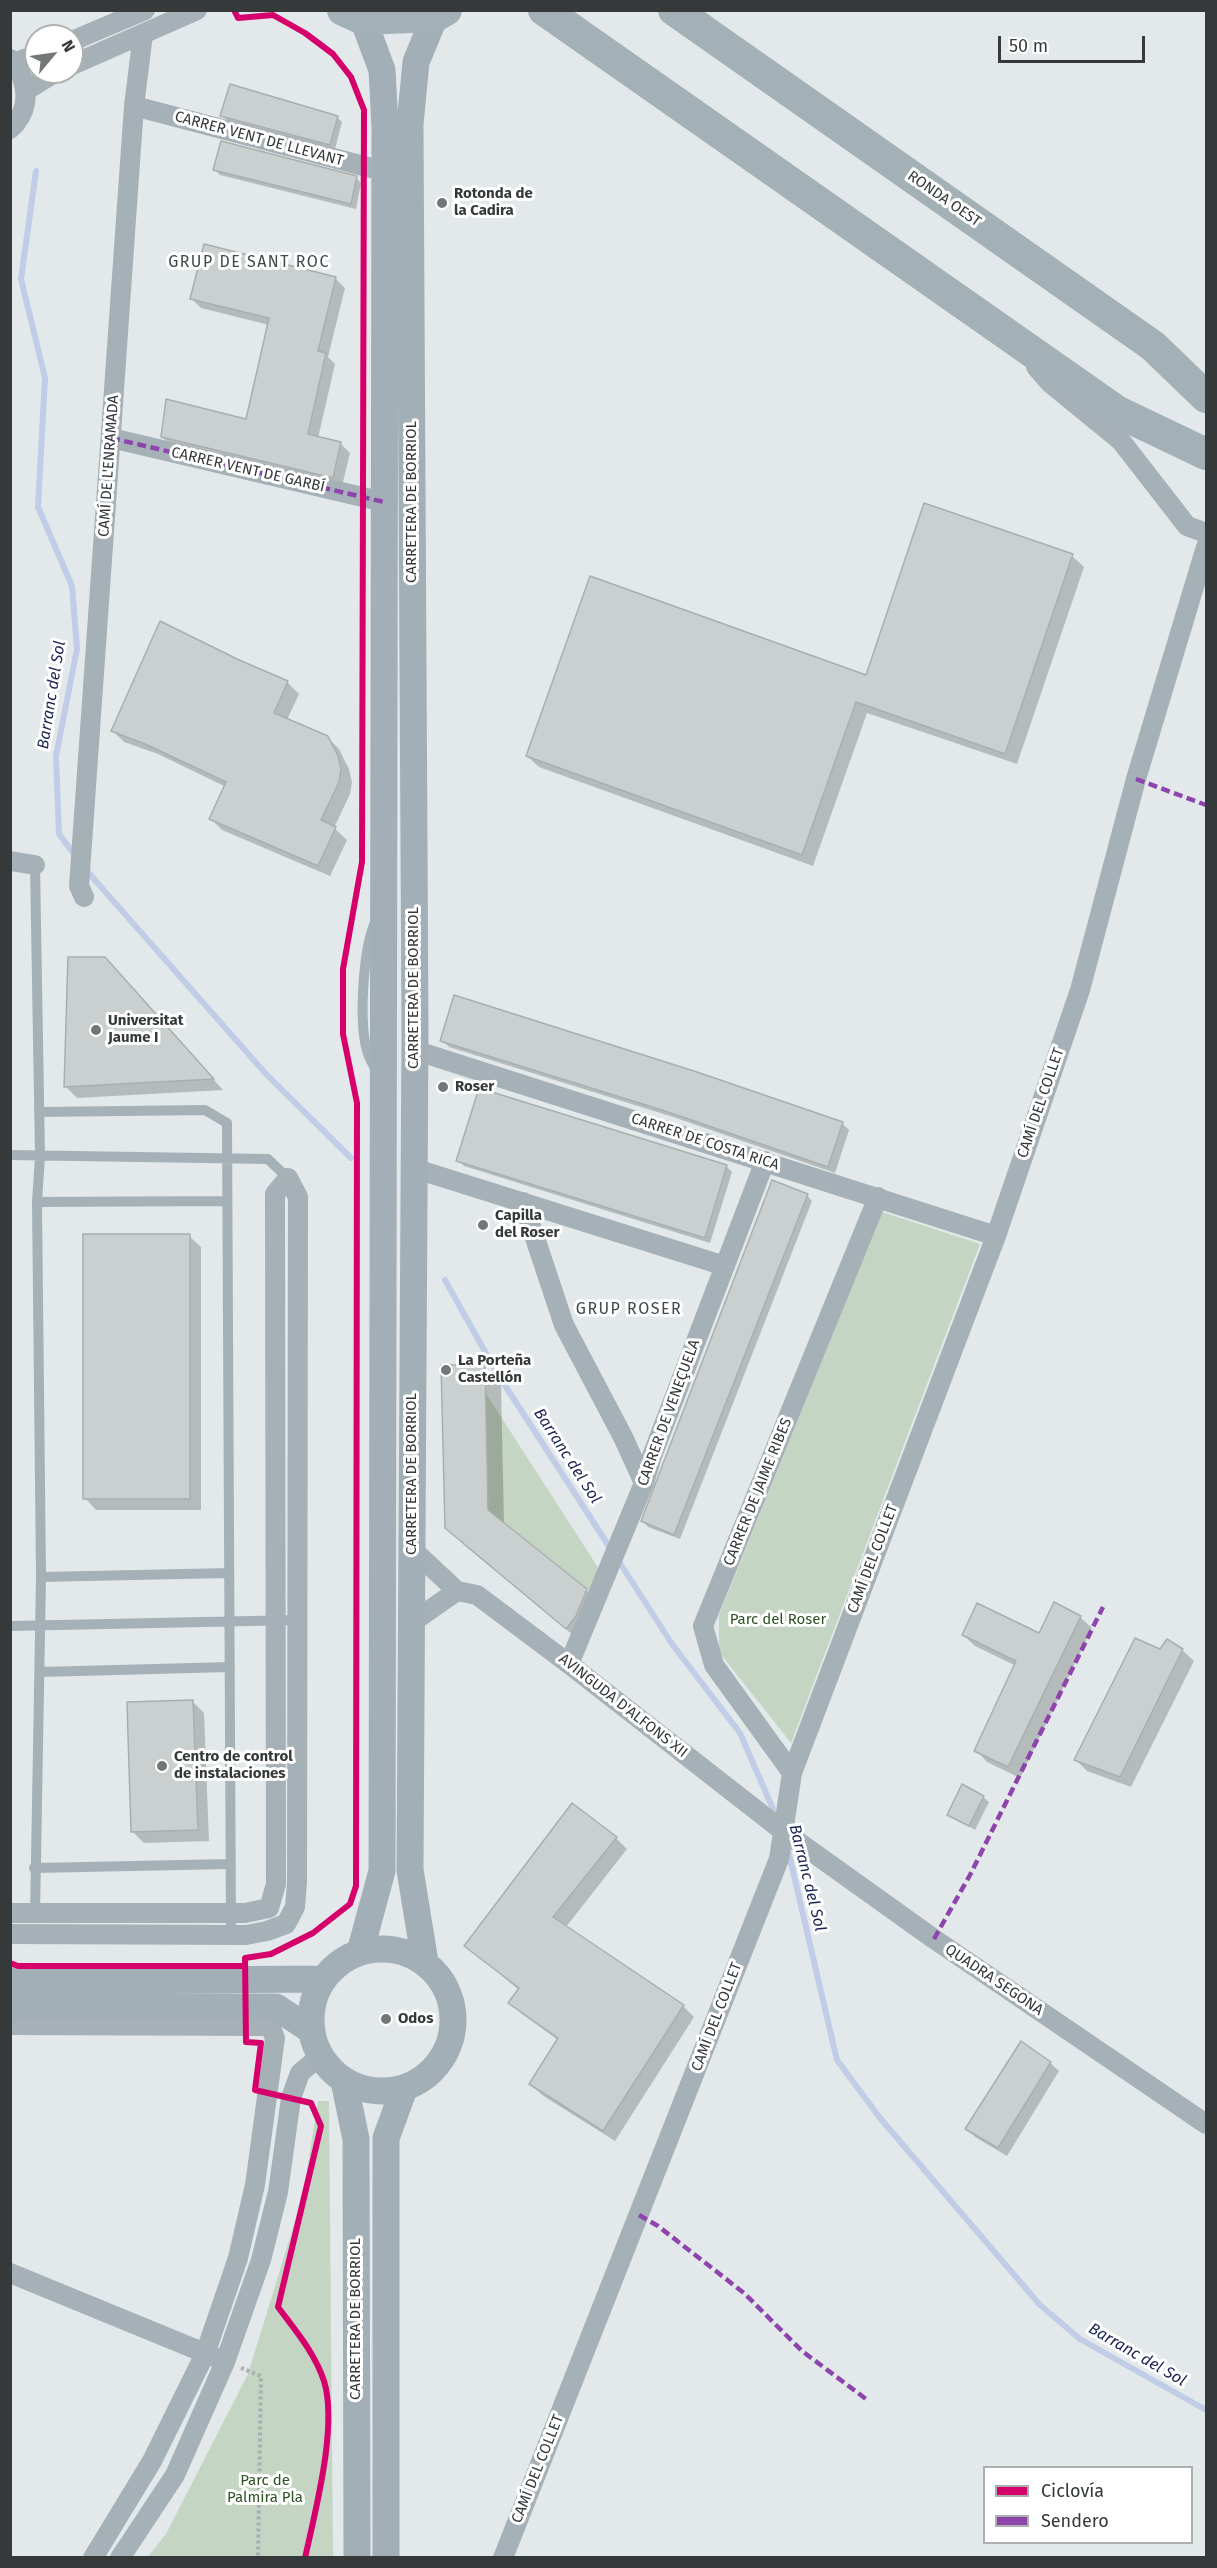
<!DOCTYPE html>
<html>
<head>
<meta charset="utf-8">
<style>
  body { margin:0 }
  #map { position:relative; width:1217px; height:2568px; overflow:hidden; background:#e3e9ea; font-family:"Fira Sans",sans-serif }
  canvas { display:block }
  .frame { position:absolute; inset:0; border:12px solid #35393a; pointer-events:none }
  .legend { position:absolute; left:983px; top:2466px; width:210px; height:78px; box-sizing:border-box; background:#fff; border:2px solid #aeb0b0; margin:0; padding:8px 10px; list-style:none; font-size:18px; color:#35393a }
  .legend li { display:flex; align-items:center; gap:12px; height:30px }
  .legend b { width:30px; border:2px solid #aeb0b0 }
  .north { position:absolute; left:24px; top:24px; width:60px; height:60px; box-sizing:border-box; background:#fff; border:2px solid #aeb0b0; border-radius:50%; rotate:61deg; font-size:16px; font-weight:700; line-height:24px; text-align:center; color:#35393a }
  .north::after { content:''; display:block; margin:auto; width:21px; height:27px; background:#727778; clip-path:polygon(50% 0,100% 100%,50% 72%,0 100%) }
  .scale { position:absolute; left:998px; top:36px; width:147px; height:27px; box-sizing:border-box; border:3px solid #35393a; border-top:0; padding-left:8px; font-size:18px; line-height:21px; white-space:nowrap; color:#35393a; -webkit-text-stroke:4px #fff; paint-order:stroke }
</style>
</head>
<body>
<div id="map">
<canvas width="1217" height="2568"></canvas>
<div class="frame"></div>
<ul class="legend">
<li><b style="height:8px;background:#d6006c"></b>Ciclovía</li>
<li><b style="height:8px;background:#8e44ad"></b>Sendero</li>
</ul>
<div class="north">N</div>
<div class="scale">50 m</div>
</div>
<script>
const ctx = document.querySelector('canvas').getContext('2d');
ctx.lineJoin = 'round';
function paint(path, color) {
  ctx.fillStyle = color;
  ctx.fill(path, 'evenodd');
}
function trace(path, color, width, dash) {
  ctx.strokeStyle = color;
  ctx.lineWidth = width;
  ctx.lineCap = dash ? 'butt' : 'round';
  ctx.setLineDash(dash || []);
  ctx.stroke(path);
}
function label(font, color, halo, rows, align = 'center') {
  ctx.font = font + ' "Fira Sans",sans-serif';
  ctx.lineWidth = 6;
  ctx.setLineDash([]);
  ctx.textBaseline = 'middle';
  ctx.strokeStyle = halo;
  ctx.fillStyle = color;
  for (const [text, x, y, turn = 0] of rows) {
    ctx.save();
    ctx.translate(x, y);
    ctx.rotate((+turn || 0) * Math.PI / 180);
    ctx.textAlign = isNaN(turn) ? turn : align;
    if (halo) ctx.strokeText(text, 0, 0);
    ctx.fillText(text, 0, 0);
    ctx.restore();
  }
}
paint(new Path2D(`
  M882,1212l98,32 -189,499 -72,-91v-37z
  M485,1392l114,177 -6,24 -105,-83z
  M318,2101h11l4,456h-185l18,-23 82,-160 55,-179z`), '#c4d5c4');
paint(new Path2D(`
  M222,116l115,1 5,5 -7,27 -107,-28z
  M215,170l141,8 5,5 -5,26 -136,-34z
  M336,279l9,9 -17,69 7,7 -17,74 22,5 10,10 -8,33 -170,-40 -10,-9 85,-16 22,-96 -68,-17 -9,-9z
  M1072,556l12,11 -67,197 -150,-51 -54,153 -274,-99 -12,-11 340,-80z
  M237,660l50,22 12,12 -12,26 40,17 12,12 10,20 3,13 -2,12 -16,34 13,12 -17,36 -108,-46 -11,-11 15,-32 -68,-33 -34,-12 -11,-11z
  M116,970l107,120 -146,8 -11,-11z
  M442,1040l400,83 7,7 -14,43 -162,-56 -224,-70z
  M458,1160l268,6 6,6 -22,71 -246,-77z
  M807,1195l5,6 -132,338 -32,-12 -5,-6z
  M189,1236l12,11v263h-105l-11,-12z
  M484,1367l17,17 3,141 82,65 17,17 -11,26 -8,11 -120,-99 -17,-17z
  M1080,1617l12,11 -72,150 -33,-16 -11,-12 40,-84 -41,-20 -12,-11h77z
  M1182,1650l12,11 -63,126 -44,-16 -11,-11 84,-109z
  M193,1702l11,11 5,128 -65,2 -12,-12z
  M983,1797l6,5 -14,28 -27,-16z
  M616,1838l11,11 -61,78 117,79 11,11 -79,124 -73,-46 -11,-11 27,-44 -36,-26 -12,-11 9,-13 -53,-44z
  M1050,2063l9,8 -52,85 -32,-19 -8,-8z`), '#0003');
trace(new Path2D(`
  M36,171l-15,108 24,99 -7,129 34,79 5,63 -21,107 3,78 17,23
  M86,870l180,204 85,84
  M445,1280l52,93 115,178
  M618,1560l54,84 68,89 37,85
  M788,1850l49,210 43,58 160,187 40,34 126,71`), '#c1cce6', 6);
const building = new Path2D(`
  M230,84l108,32 -8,29 -110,-29z
  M221,141l136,35 -6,28 -138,-34z
  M204,244l132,33 -18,74 8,2 -18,81 33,8 -8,36 -172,-41 5,-38 80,20 23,-101 -79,-19z
  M924,503l149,51 -68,200 -149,-52 -54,153 -276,-99 64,-180 276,99z
  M160,621l77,38 51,22 -14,32 54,23 10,20 3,13 -2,13 -18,38 15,7 -18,39 -109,-47 17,-37 -81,-38 -34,-13z
  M68,957h37l109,122 -150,8z
  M454,995l243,77 146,50 -15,45 -163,-56 -225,-70z
  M479,1088l248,77 -22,73 -249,-77z
  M772,1180l36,14 -134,341 -33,-14z
  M83,1234h107v265h-107z
  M441,1365h44l3,145 99,79 -11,27 -10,13 -121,-101z
  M1054,1602l27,14 -73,151 -34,-16 42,-90 -54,-26 15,-32 62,30z
  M1135,1638l25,11 7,-10 16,10 -63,128 -46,-17z
  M193,1700l5,130 -67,2 -4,-130z
  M962,1784l22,12 -15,30 -22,-11z
  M572,1803l45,34 -64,80 131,88 -81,126 -74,-47 29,-46 -50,-35 11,-15 -55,-42z
  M1021,2041l30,21 -53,86 -33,-19z`);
paint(building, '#cacfcf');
trace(building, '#a9aeae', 1.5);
trace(new Path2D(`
  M241,2368l20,8 -3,182`), '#a8afb3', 4, [3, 3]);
trace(new Path2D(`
  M375,922c-12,29 -17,102 -7,132 2,6 6,11 8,17
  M39,1112l166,-2 22,13 4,811
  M10,1155l258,4 20,19
  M37,1202l190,-1
  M41,1577l188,-4
  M10,1626l288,-6
  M40,1672l190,-5
  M34,1868l197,-4
  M35,1916l6,-339 -4,-375 3,-46 -5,-291`), '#a6b1b7', 10);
trace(new Path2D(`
  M72,41l73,-31
  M10,59c7,4 8,9 11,16 8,20 6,39 -11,54
  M16,62l20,-7
  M72,65l125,-55
  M27,90l29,-18
  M134,106l249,65
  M1036,367l14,16 71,58 66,85 19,7
  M111,438l273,64
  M10,861l25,4
  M84,897l-5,-11 55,-780 9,-72
  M414,1050l582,186
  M413,1168l312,98
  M523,1202l41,123 59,112 21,46
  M412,1549l45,42 20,4 92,69 214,167 151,108 272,185
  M411,1623l46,-32
  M569,1664l75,-181 8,-27 113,-295
  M792,1773l-78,-108 -11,-39 175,-429
  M10,1913h235l24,-5 7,-24 -1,-690 13,-16 10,19 -1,686 -2,24 -9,17 -19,7 -21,4 -236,-1
  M10,2025l254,1 7,2 4,10 -20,147 -17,73 -33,96 -53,107 -59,97
  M10,2273l207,85
  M120,2558l55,-83 50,-113 36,-102 17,-68 13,-94 9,-25 20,-17
  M503,2558l276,-699 13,-86 204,-537 84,-246 56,-211 70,-232`), '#a6b1b7', 20);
trace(new Path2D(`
  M311 2020a71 71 0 1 1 142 0a71 71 0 1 1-142 0Z
  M360,1952l22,-81 3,-1744 -3,-57 -19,-51
  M425,1962l-15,-92 5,-841 -5,-905 6,-62 19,-46
  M10,1981l314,-2
  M10,2007h266l36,24
  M344,2081l12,58 1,419
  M386,2558v-420l18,-49`), '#a3afb6', 27);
trace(new Path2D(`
  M343,10l20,9 72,-3 11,-6
  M544,10l574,402 88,42
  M674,10l479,336 53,51`), '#a3b1b7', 32);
trace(new Path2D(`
  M111,438l273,64
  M1136,779l70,26
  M934,1939l36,-64 133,-268
  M639,2215l19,11 86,67 58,58 64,48`), '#8e44ad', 4.5, [9, 4.5]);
trace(new Path2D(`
  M234,10l4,8 35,-3 32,18 28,21 18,23 13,33 -2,752 -19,107v65l14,69 -1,783 -6,18 -37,29 -42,21 -26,4 1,84 15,1 -6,47 56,13 10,23 -43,181c17,23 37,46 46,74 14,45 -9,131 -19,177
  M10,1963l8,3h227`), '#d6006c', 6);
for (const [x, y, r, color] of [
  [442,203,6,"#727778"],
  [96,1030,6,"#727778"],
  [443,1087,6,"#727778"],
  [483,1225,6,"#727778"],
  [446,1370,6,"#727778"],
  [162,1766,6,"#727778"],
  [386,2019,6,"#727778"]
]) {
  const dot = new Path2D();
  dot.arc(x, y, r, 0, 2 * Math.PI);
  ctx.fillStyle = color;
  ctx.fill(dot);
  trace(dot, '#fff', 2);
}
label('15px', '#35393a', '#fff', [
  ["CARRER VENT DE LLEVANT",259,139,15],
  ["RONDA OEST",944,199,35],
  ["CAMÍ DE L'ENRAMADA",109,466,-86],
  ["CARRER VENT DE GARBÍ",248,470,13],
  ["CARRETERA DE BORRIOL",412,502,-90],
  ["CARRETERA DE BORRIOL",414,988,-90],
  ["CAMÍ DEL COLLET",1041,1103,-71],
  ["CARRER DE COSTA RICA",705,1142,18],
  ["CARRER DE VENEÇUELA",669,1413,-70],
  ["CARRETERA DE BORRIOL",412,1474,-90],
  ["CARRER DE JAIME RIBES",758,1492,-68],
  ["CAMÍ DEL COLLET",873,1559,-69],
  ["AVINGUDA D'ALFONS XII",623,1706,38],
  ["QUADRA SEGONA",994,1980,34],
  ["CAMÍ DEL COLLET",717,2017,-69],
  ["CARRETERA DE BORRIOL",356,2319,-90],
  ["CAMÍ DEL COLLET",538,2469,-68]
]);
label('bold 15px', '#35393a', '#fff', [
  ["Rotonda de",454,194],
  ["la Cadira",454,211],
  ["Universitat",108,1021],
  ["Jaume I",108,1038],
  ["Roser",455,1087],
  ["Capilla",495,1216],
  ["del Roser",495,1233],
  ["La Porteña",458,1361],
  ["Castellón",458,1378],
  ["Centro de control",174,1757],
  ["de instalaciones",174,1774],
  ["Odos",398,2019]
], 'left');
label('15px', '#2c5223', '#fff', [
  ["Parc del Roser",778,1620],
  ["Parc de",265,2481],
  ["Palmira Pla",265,2498]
]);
ctx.letterSpacing = '1.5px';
label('16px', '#404a4b', '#fff', [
  ["GRUP DE SANT ROC",249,263],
  ["GRUP ROSER",629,1310]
]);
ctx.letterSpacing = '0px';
label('italic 16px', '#192453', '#fff', [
  ["Barranc del Sol",52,695,-81],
  ["Barranc del Sol",567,1456,57],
  ["Barranc del Sol",807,1878,76],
  ["Barranc del Sol",1137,2355,30]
]);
</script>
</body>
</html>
